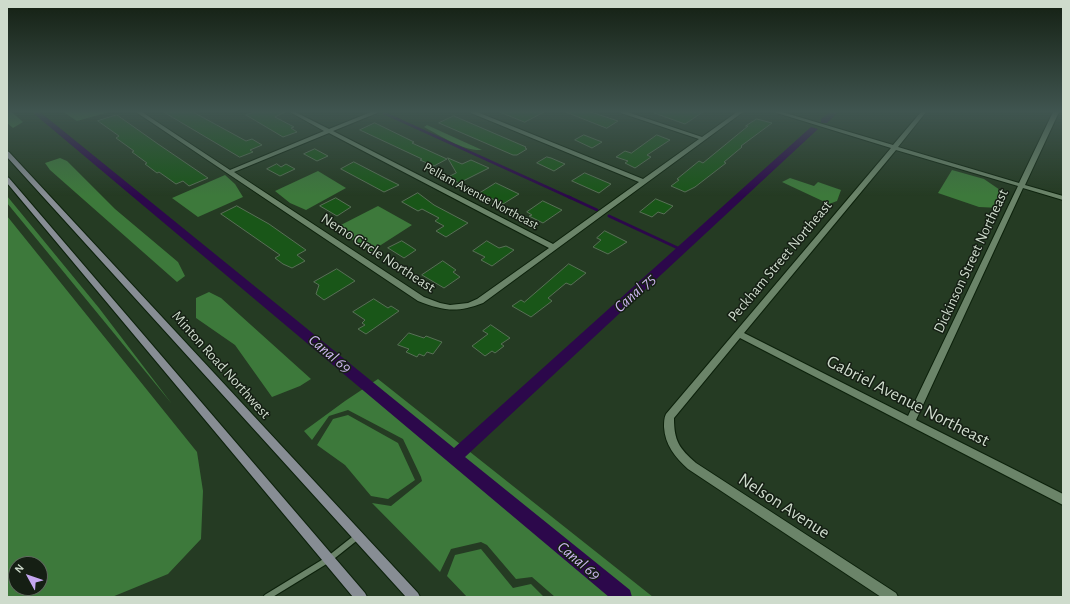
<!DOCTYPE html>
<html>
<head>
<meta charset="utf-8">
<style>
  body { margin:0 }
  #map { position:relative; width:1070px; height:604px; overflow:hidden; background:#253b23; font-family:"Alegreya Sans",sans-serif }
  canvas { display:block }
  .frame { position:absolute; inset:0; border:8px solid #cedbcc; pointer-events:none }
  .north { position:absolute; left:8px; top:556px; width:40px; height:40px; box-sizing:border-box; background:#151f14; border:1px solid #5f6a5e; border-radius:50%; rotate:310deg; font-size:11px; font-weight:700; line-height:16px; text-align:center; color:#cedbcc }
  .north::after { content:''; display:block; margin:auto; width:14px; height:18px; background:#c5a7f1; clip-path:polygon(50% 0,100% 100%,50% 72%,0 100%) }
</style>
</head>
<body>
<div id="map">
<canvas width="1070" height="604"></canvas>
<div class="frame"></div>
<div class="north">N</div>
</div>
<script>
const ctx = document.querySelector('canvas').getContext('2d');
ctx.lineJoin = 'round';
function paint(path, color) {
  ctx.fillStyle = color;
  ctx.fill(path, 'evenodd');
}
function trace(path, color, width, dash) {
  ctx.strokeStyle = color;
  ctx.lineWidth = width;
  ctx.lineCap = dash ? 'butt' : 'round';
  ctx.setLineDash(dash || []);
  ctx.stroke(path);
}
function label(font, color, halo, rows, align = 'center') {
  ctx.font = font + ' "Alegreya Sans",sans-serif';
  ctx.lineWidth = 3;
  ctx.setLineDash([]);
  ctx.textBaseline = 'middle';
  ctx.strokeStyle = halo;
  ctx.fillStyle = color;
  for (const [text, x, y, turn = 0] of rows) {
    ctx.save();
    ctx.translate(x, y);
    ctx.rotate((+turn || 0) * Math.PI / 180);
    ctx.textAlign = isNaN(turn) ? turn : align;
    if (halo) ctx.strokeText(text, 0, 0);
    ctx.fillText(text, 0, 0);
    ctx.restore();
  }
}
paint(new Path2D(`
  M7,112h5l11,10 -10,6 -6,-5z
  M63,112h47l-33,9z
  M427,125l55,25c-19,1 -41,-14 -58,-23z
  M60,158l7,3 48,48 63,53 7,14 -8,6 -127,-112 -5,-7z
  M952,170l32,9 19,13 -3,16 -21,-1 -41,-14z
  M318,171l28,17 -40,22 -16,-7 -15,-12z
  M225,175l10,9 8,13 -45,20 -26,-19z
  M790,178l24,8 4,-4 23,8 -4,11 -8,3 -47,-22z
  M7,196l92,112 73,96 -165,-201z
  M378,206l34,19 -42,27 -35,-24z
  M7,216l190,236 6,39 -2,48 -33,35 -56,23h-105zM16,564h24v24h-24z
  M209,292l12,6 90,81 -11,7 -28,11 -37,-52 -39,-27v-20z
  M378,379l275,218h-98l-23,-20 -16,2 -29,-34 -6,-3 -30,7 -11,23 -68,-69 19,3 31,-25 -1,-4 -18,-38 -55,-29 -19,6 -17,24 -8,-9 41,-30z
  M348,415l50,28 17,37 -27,19 -17,-3 -26,-31 -28,-20 16,-26z
  M481,549l32,39 18,-4 13,13h-77l-20,-21 8,-21z`), '#3d793b');
trace(new Path2D(`
  M384,113l187,85`), '#2c084b', 2.5);
trace(new Path2D(`
  M569,197l28,13
  M609,216l73,34`), '#2c084b', 3);
paint(new Path2D(`
  M32,112h8l414,336 357,-321 7,2 -353,328 165,133 2,7h-23z
  M830,112h8l-11,11h-6v-4z`), '#2c084b');
const building = new Path2D(`
  M164,112h29l53,29 6,-2 10,6 -12,5 3,2 -13,5z
  M255,112h30l-10,5 19,10 -3,1 6,4 -14,5 -37,-22z
  M500,112h44l-19,10z
  M566,112h25l27,9 -11,7z
  M654,112h49l-18,12 -31,-11z
  M117,115l41,29 50,34 -19,8 -6,-5 -7,3 -17,-12 -2,1 -12,-9 2,-1 -15,-11 2,-1 -18,-13 3,-2 -21,-15z
  M454,116l72,31 -1,1 2,1 -10,6h-4l-74,-32z
  M757,119l15,4 -31,23 1,1 -18,15 2,1 -31,24 -10,5 -14,-6 8,-6 -2,-1 22,-18 4,2 45,-37h-2z
  M375,123l39,19 -2,1 35,16 -13,7 -14,-6 2,-1 -62,-29z
  M584,135l18,7 -10,6 -17,-8z
  M657,135l13,5 -23,15 4,2 -16,11 -10,-5 3,-2 -12,-4 9,-6 6,2z
  M315,149l13,7 -11,5 -13,-7z
  M547,157l4,1 14,6 -11,7 -17,-8z
  M448,158l14,6 9,-4 18,8 -30,15 -11,-6 8,-4z
  M354,162l31,16 14,7 -15,7 -43,-23z
  M277,164l4,3 5,-3 9,5 -15,7 -13,-7z
  M585,173l26,11 -12,9 -27,-12z
  M496,183l23,11 -16,10 -23,-11z
  M418,193l16,12 34,18 -22,14 -10,-6 8,-5 -9,-5 4,-3 -17,-9 -4,2 -16,-9z
  M336,198l15,9 -14,9 -17,-10z
  M656,199l17,7 -9,8 -6,-2 -6,5 -12,-5z
  M543,201l19,9 -19,13 -14,-7 3,-1 -5,-3z
  M237,206l32,18 37,26 -9,5 8,6 -13,7 -9,-4 -8,-6 5,-3 -59,-41z
  M605,231l22,11 -19,12 -15,-7 8,-7 -4,-2z
  M402,241l8,5 6,4 -12,8 -16,-10z
  M487,241l12,7 7,-2 8,4 -22,16 -11,-6 4,-3 -12,-6z
  M443,261l13,9 -3,2 7,5 -16,11 -22,-13z
  M569,264l17,9 -15,12 -5,-2 -18,15 4,3 -21,16 -19,-11 9,-6 3,2z
  M337,269l18,12 -31,19 -8,-6 3,-9 -5,-3z
  M374,299l14,9 3,-2 8,5 -33,23 -8,-5 7,-4 -3,-2 3,-3 -12,-8z
  M491,325l19,13 -9,6 3,2 -9,7 -3,-2 -7,5 -13,-10 16,-12 -5,-3z
  M409,333l15,5 2,-2 16,6 -9,12 -6,-2 -3,4 -5,-2 -2,3 -11,-5 3,-3 -11,-4z`);
paint(building, '#195618');
trace(building, '#587056', 1);
const service = new Path2D(`
  M267,597l62,-38 29,-23`);
const minor = new Path2D(`
  M136,112h6l88,58 94,-39 -34,-19h5l34,17 42,-17h6v1l-44,18 220,113 86,-62 -168,-69v-1h6l166,67 56,-40 -78,-26v-1h6l75,25 35,-25h6l-260,191c-26,10 -39,8 -65,-2zM329,133l220,115 -72,51 -9,4 -18,2 -10,-2 -16,-6 -190,-125z
  M774,112h8l111,33 28,-33h5l-28,35 121,36 34,-71h6l-34,73 38,11v4l-40,-12 -107,232 147,74v11l-323,-167 -66,80c0,23 5,30 22,45l200,130 2,4h-17l-193,-128c-13,-12 -23,-24 -24,-42 0,-5 0,-9 2,-13l225,-266zM896,150l122,36 -110,230 -164,-83z`);
const secondary = new Path2D(`
  M7,151l2,1 409,441 2,4h-14l-399,-440z
  M7,177l2,1 356,415 2,4h-14l-346,-414z`);
trace(service, '#0c210b', 8);
trace(minor, '#0c210b', 2);
trace(secondary, '#0c210b', 2);
trace(service, '#6b8469', 6);
paint(minor, '#6b8469');
paint(secondary, '#878d94');
const sky = ctx.createLinearGradient(0, 0, 0, 196);
sky.addColorStop(0, '#142013');
sky.addColorStop(0.57, '#405550');
sky.addColorStop(1, '#40555000');
ctx.fillStyle = sky;
ctx.fillRect(0, 0, 1070, 196);
label('13px', '#cedbcc', '#151f14', [
  ["Pellam Avenue Northeast",481,196,28]
]);
label('15px', '#cedbcc', '#151f14', [
  ["Nemo Circle Northeast",378,253,33],
  ["Peckham Street Northeast",780,261,-50],
  ["Dickinson Street Northeast",971,261,-65],
  ["Minton Road Northwest",221,365,48]
]);
label('italic 16px', '#cdb5f0', '#151f14', [
  ["Canal 75",635,293,-42],
  ["Canal 69",330,354,40],
  ["Canal 69",579,561,40]
]);
label('18px', '#cedbcc', '#151f14', [
  ["Gabriel Avenue Northeast",908,401,27],
  ["Nelson Avenue",784,506,33]
]);
</script>
</body>
</html>
